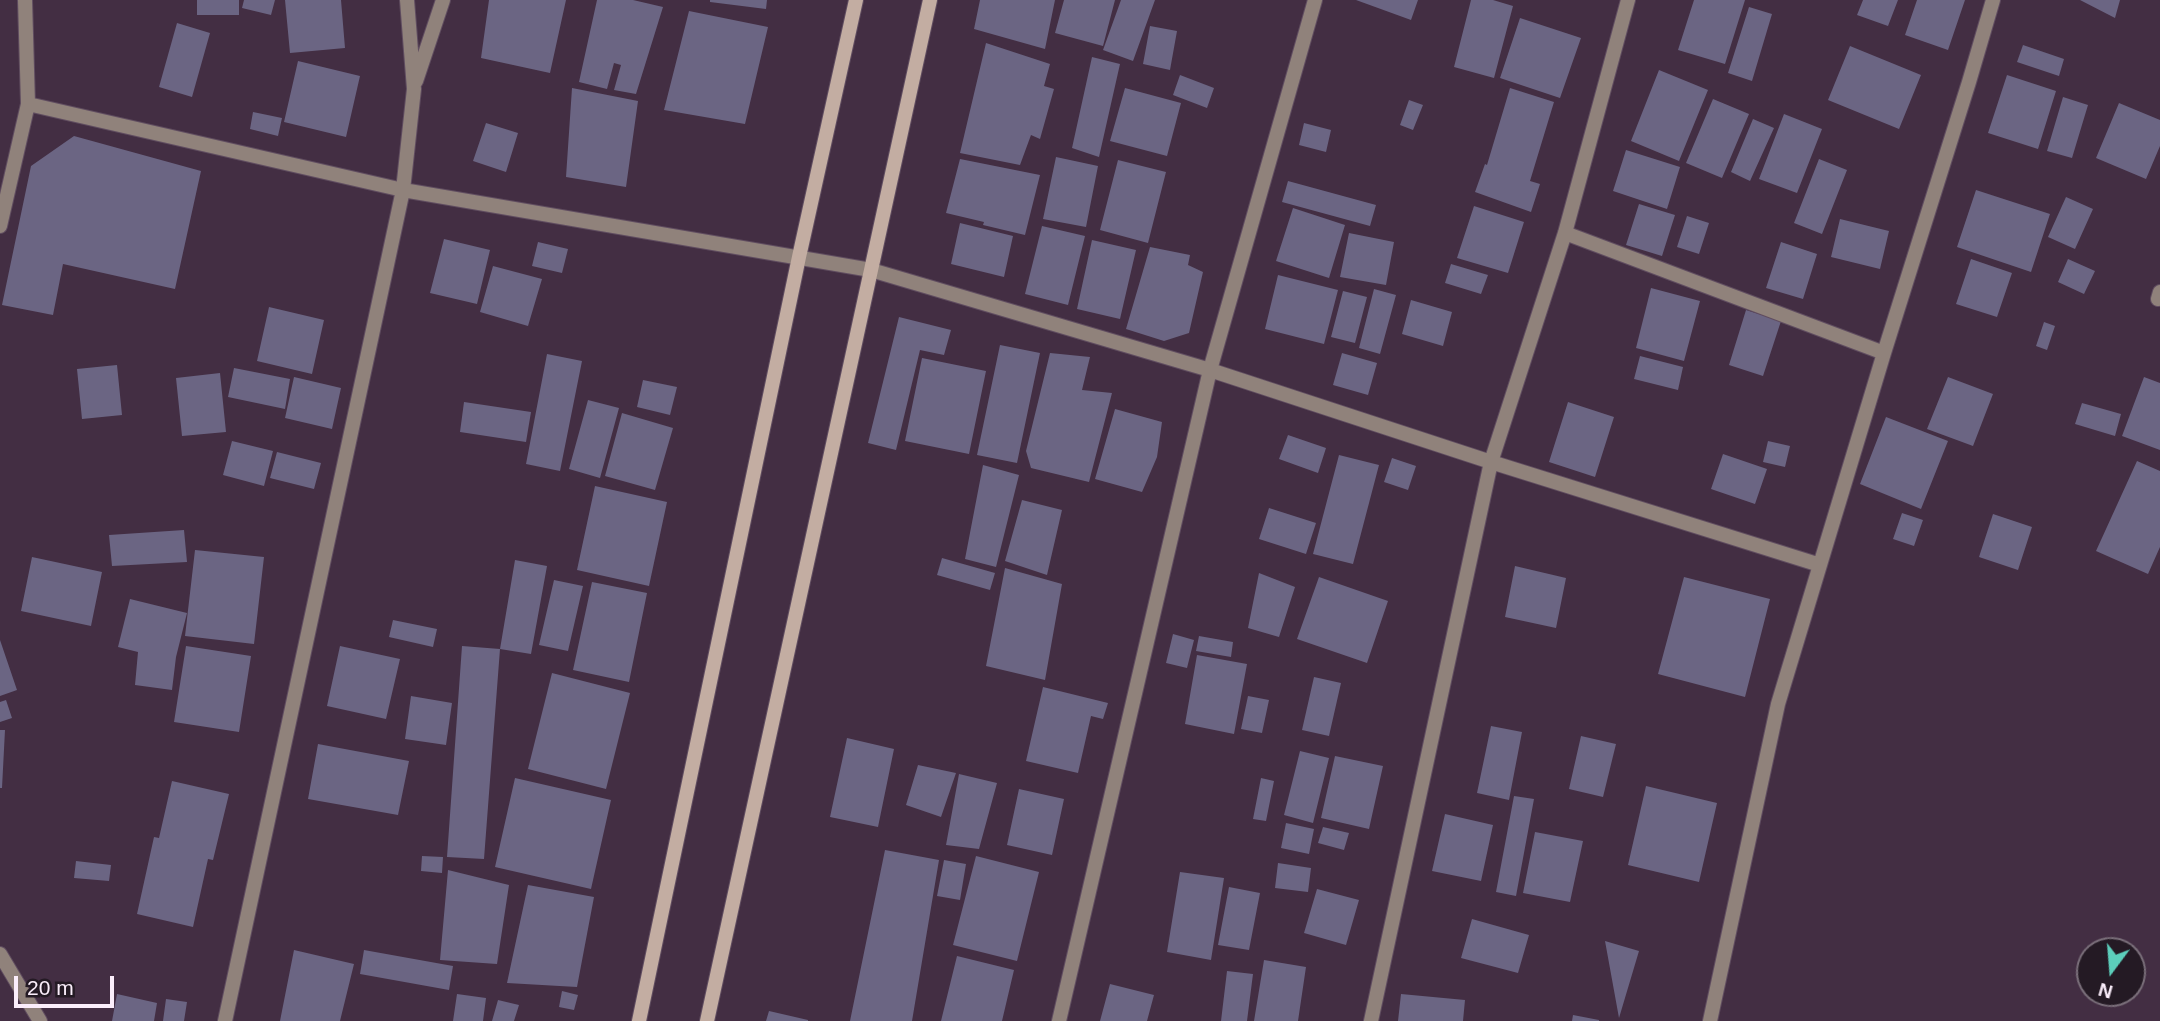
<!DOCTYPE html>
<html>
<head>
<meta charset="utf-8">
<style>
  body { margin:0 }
  #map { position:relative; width:2160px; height:1021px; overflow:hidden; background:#432e43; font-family:Helvetica,sans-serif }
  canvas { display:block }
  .north { position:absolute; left:2076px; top:937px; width:70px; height:70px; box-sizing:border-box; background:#241a24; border:2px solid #7a6f7a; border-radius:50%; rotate:196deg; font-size:19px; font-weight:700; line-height:28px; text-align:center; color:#fbeefb }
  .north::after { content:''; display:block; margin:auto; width:24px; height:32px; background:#5ccebb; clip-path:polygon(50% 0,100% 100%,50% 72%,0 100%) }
  .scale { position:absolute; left:14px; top:976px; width:100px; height:32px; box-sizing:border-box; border:4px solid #fbeefb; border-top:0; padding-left:9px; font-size:21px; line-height:24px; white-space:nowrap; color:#fbeefb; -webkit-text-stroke:5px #241a24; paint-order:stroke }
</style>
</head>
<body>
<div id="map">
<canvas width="2160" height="1021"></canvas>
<div class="north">N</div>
<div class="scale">20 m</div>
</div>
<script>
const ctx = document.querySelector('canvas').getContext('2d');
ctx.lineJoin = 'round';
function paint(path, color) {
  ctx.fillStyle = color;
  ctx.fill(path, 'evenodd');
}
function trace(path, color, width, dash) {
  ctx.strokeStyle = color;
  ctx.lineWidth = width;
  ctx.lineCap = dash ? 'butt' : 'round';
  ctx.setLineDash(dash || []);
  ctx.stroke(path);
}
paint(new Path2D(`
  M197,0h42v15h-42z
  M244,0h31l-4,15 -29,-7z
  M285,0h56l4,48 -55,5z
  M489,0h77l-16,73 -69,-15z
  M597,0h36l30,7 -27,87 -22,-4 7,-25 -7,-2 -7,26 -28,-7z
  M710,0h57l-1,9 -56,-7z
  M980,0h75l-10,49 -71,-20z
  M1064,0h51l-12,46 -48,-13z
  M1121,0h34l-22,61 -30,-11z
  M1356,0h62l-7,20z
  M1471,0h22l20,6 -19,72 -40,-11z
  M1694,0h51l-20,64 -47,-14z
  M1863,0h35l-10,26 -31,-11z
  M1917,0h48l-17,50 -43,-15z
  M2080,0h40l-5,18z
  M1749,7l23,7 -20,67 -24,-8z
  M689,11l79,16 -23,97 -81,-14z
  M1520,18l61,20 -21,60 -60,-20z
  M177,23l33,10 -18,64 -33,-10z
  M1150,26l27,5 -7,39 -27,-6z
  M986,43l64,21 -6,22 10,3 -14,50 -9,-4 -11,30 -60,-12z
  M2023,45l41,14 -5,17 -42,-14z
  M1850,46l71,29 -22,54 -71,-29z
  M1092,57l28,7 -21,93 -27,-9z
  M298,61l62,15 -14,61 -62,-15z
  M1659,70l49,20 -29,71 -48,-20z
  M1180,75l34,13 -7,20 -34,-13z
  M2007,75l49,16 -18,58 -50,-16z
  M572,88l66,13 -12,86 -60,-10z
  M1125,88l56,15 -14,53 -57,-15z
  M1510,88l44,14 -24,79 10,3 -9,28 -56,-20 10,-28 2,1z
  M2063,97l25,8 -16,53 -25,-7z
  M1713,99l36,15 -27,64 -36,-15z
  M1409,100l14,5 -10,25 -13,-5z
  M2119,103l41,17v26l-14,33 -50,-21z
  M253,112l29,6 -4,18 -28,-7z
  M1784,114l38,15 -25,64 -38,-14z
  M1753,119l21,9 -24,53 -19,-9z
  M486,123l32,10 -12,39 -33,-11z
  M1304,123l27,7 -5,22 -27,-7z
  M74,136l127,35 -26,118 -112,-25 -10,51 -51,-10 29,-139z
  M1626,150l54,17 -13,42 -54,-18z
  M1056,157l42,9 -12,61 -43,-8z
  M960,159l80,16 -15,60 -42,-10 1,-3 -38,-9z
  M1819,159l28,11 -25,64 -28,-11z
  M1118,160l48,12 -18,71 -48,-13z
  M1288,181l88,24 -6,21 -88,-24z
  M1976,190l74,24 -19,58 -74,-25z
  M2066,197l27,12 -18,40 -27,-12z
  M1639,204l36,11 -13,41 -36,-11z
  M1474,206l50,16 -16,51 -51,-15z
  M1293,208l52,17 -16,53 -53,-17z
  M1687,216l22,7 -10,31 -22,-7z
  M1840,219l49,12 -9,38 -49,-12z
  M960,223l53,13 -9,41 -53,-13z
  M1042,226l43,10 -17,69 -43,-11z
  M1349,233l45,9 -8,43 -46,-8z
  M444,239l46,11 -13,54 -47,-11z
  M1092,240l44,10 -16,69 -43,-10z
  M538,242l30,7 -6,24 -30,-7z
  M1781,242l36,12 -14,45 -37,-11z
  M1150,247l40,8 -2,10 15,7 -14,61 -25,8 -38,-12z
  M1971,259l41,14 -15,44 -41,-13z
  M2068,259l27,12 -11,23 -26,-12z
  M1451,264l37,11 -7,19 -36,-11z
  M493,266l49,13 -14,47 -48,-14z
  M1278,275l60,15 -14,54 -59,-15z
  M1651,288l49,13 -16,60 -48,-13z
  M1374,289l22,6 -16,59 -21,-6z
  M1343,291l24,6 -12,46 -24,-6z
  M1411,300l41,12 -9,34 -41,-12z
  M269,307l55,13 -12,54 -55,-13z
  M1746,310l35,11 -18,55 -34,-11z
  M899,317l52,13 -7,25 -24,-5 -24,100 -28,-7z
  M2044,322l11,4 -8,24 -11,-4z
  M1000,345l40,8 -23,110 -40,-8z
  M1050,353l40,4 -8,33 30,3 -23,89 -58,-14 -5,-17z
  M1342,353l35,10 -9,32 -35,-10z
  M547,354l35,7 -22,110 -34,-7z
  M1640,356l43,11 -5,23 -44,-11z
  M922,358l64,13 -17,83 -64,-13z
  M117,365l5,50 -40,4 -5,-50z
  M234,368l56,11 -5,30 -57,-12z
  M220,373l6,59 -44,4 -6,-58z
  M294,377l47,11 -9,41 -47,-11z
  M1948,377l45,17 -20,52 -46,-17z
  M2144,377l16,6v67l-38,-14z
  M643,380l34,7 -7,28 -33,-8z
  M588,400l31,8 -19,70 -31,-9z
  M464,402l67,10 -5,30 -66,-10z
  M1568,402l46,15 -19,60 -46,-15z
  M2082,403l39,11 -6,22 -40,-12z
  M1115,409l47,13 -5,35 -15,35 -47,-13z
  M622,413l51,15 -18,62 -50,-14z
  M1886,417l62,24 -27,68 -61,-25z
  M1288,435l38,13 -8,25 -39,-14z
  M232,441l41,10 -9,35 -41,-11z
  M1768,441l22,5 -5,21 -22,-5z
  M277,452l44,11 -7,26 -44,-11z
  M1723,454l44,15 -12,35 -44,-15z
  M1339,455l40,10 -26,99 -40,-10z
  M1392,458l24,8 -8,24 -24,-8z
  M2137,461l23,10v76l-12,27 -52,-23z
  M983,465l36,10 -23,92 -31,-8z
  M595,486l72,16 -18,84 -72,-16z
  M1022,500l40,10 -15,65 -42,-14z
  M1269,508l47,15 -10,31 -47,-15z
  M1902,513l21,7 -9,26 -21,-7z
  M1993,514l39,13 -14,43 -39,-13z
  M184,530l3,32 -75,4 -3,-31z
  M195,550l69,7 -10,87 -69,-8z
  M32,557l70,15 -11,54 -70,-15z
  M942,558l53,15 -5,17 -53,-15z
  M515,560l32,6 -16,88 -31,-5 -16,210 -37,-2 15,-211 38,3z
  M1515,566l51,12 -10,50 -51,-11z
  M1005,568l57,16 -17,96 -59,-14z
  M1259,573l36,14 -16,50 -31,-9z
  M1319,577l69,24 -21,62 -70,-24z
  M1684,577l86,22 -25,98 -87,-23z
  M554,580l29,6 -15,65 -29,-6z
  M592,582l55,11 -18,89 -56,-12z
  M130,599l57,14 -11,44 -4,33 -37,-5 3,-33 -20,-5z
  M393,620l44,9 -4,18 -44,-10z
  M1173,634l21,6 -7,28 -21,-5z
  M1199,636l34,6 -2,15 -35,-6z
  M0,640l17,50 -17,6z
  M186,646l65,10 -12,76 -65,-10z
  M340,646l60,13 -14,60 -59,-13z
  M1197,655l50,9 -13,70 -49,-10z
  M552,673l78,20 -24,96 -78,-20z
  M1314,677l27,6 -12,53 -27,-6z
  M1043,687l65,16 -5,16 -12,-3 -13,57 -52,-12z
  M411,696l41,7 -6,42 -41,-6z
  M1248,696l21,4 -7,33 -21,-4z
  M6,700l6,18 -12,4v-20z
  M1491,726l31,6 -13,68 -32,-7z
  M0,730h5l-3,58h-2z
  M1581,736l35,8 -13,53 -34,-8z
  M847,738l47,11 -16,78 -48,-10z
  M318,744l91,17 -11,54 -90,-16z
  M1300,751l29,7 -16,65 -29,-8z
  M1335,756l48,10 -14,63 -48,-11z
  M918,765l38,8 -15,44 -35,-12z
  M959,774l38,9 -18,66 -33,-4z
  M515,778l96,22 -20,89 -96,-22z
  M1261,778l13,3 -8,40 -13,-2z
  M172,781l57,13 -16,66 -5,-1 -15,68 -56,-13 17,-77 5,1z
  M1646,786l71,17 -18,79 -71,-17z
  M1019,789l45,10 -12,56 -45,-10z
  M1514,796l20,3 -18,97 -20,-4z
  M1445,814l48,11 -12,56 -49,-10z
  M1286,823l28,6 -5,25 -28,-6z
  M1323,827l26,6 -5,17 -26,-7z
  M1535,832l48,9 -13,61 -47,-9z
  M885,850l54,10 -27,161h-62z
  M422,856l21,1 -1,16 -21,-2z
  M976,856l63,16 -22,89 -64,-16z
  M944,860l22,4 -6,36 -23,-4z
  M76,861l35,4 -2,16 -35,-3z
  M1278,863l33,5 -3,24 -33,-4z
  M448,870l61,15 -12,79 -57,-4z
  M1180,872l44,6 -13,82 -44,-8z
  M528,885l66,12 -17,90 -70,-4z
  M1229,887l31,6 -11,57 -31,-5z
  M1317,889l42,11 -13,45 -42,-12z
  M1472,919l57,16 -11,38 -57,-15z
  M1605,941l34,10 -20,67z
  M294,950l60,14 -14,57h-60z
  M364,950l89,16 -4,24 -89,-16z
  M957,956l57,14 -12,51h-61z
  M1264,960l42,7 -8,54h-44z
  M1227,971l26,3 -6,47h-26z
  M1110,984l44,11 -7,26h-47z
  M562,991l16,4 -4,15 -15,-3z
  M117,994l40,9 -3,18h-42z
  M457,994l29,4 -3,23h-30z
  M1401,994l64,6 -2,21h-65z
  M166,999l21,3 -3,19h-21z
  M498,1000l21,5 -5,16h-22z
  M769,1011l39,9v1h-42z
  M1573,1015l26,5v1h-27z`), '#6b6583');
const street = new Path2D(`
  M1315,0l-105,370 281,92 329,103
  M416,81l27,-81
  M28,104l375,86 468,80 339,100 -151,651
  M0,226l28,-122 -3,-104
  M1565,233l319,120
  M2158,299l2,-7
  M0,954l40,67
  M225,1021l178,-831 11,-101 -7,-89
  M1371,1021l120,-559 74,-229 63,-233
  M1710,1021l68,-317 106,-351 85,-271 24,-82`);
const secondary = new Path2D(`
  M639,1021l160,-764 57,-257
  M707,1021l223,-1021`);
trace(street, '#604d60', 16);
trace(secondary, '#604d60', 16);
trace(street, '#90827b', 14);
trace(secondary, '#c3ada2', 14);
</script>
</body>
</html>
